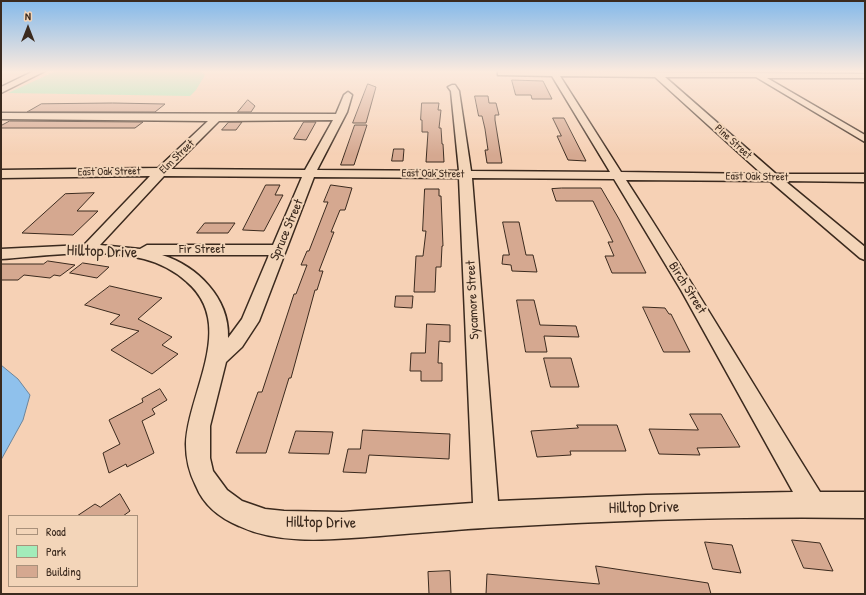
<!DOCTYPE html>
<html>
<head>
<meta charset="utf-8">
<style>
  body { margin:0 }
  #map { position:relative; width:866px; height:595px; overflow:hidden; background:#f6d1b5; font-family:"Patrick Hand",sans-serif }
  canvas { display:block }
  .frame { position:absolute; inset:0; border:2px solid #3b2a1e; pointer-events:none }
  .legend { position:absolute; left:8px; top:515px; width:130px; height:72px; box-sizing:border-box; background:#f3d5b9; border:1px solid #a9917b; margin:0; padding:5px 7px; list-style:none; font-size:12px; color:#3b2a1e }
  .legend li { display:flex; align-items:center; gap:8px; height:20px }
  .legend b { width:20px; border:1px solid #a9917b }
  .north { position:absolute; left:8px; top:8px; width:40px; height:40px; -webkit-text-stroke:3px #f3d5b9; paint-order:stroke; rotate:0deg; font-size:11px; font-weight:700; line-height:16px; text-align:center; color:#3b2a1e }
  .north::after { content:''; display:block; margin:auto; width:14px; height:18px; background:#3b2a1e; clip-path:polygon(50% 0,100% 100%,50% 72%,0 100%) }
</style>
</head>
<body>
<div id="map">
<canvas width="866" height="595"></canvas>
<div class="frame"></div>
<ul class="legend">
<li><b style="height:5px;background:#f3d5b9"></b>Road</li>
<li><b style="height:11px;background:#a2ecba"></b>Park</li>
<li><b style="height:11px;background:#d5a890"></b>Building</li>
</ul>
<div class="north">N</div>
</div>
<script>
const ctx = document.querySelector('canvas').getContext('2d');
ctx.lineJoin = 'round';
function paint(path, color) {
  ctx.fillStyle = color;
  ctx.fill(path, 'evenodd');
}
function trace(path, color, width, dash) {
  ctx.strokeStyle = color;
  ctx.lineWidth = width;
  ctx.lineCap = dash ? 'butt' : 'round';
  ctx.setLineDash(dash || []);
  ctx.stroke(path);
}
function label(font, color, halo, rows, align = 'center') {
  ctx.font = font + ' "Patrick Hand",sans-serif';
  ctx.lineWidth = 4;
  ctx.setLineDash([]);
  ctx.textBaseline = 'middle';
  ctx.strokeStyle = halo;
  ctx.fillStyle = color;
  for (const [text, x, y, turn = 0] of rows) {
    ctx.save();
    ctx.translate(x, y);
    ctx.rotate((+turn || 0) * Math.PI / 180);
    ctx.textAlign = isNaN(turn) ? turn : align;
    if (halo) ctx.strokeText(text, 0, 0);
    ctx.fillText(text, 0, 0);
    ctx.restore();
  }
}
paint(new Path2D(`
  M56,71h144l5,4 -9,15 -6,6 -182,-3z`), '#a2ecba');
const water = new Path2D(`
  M1,365l17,14 12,16 -7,25 -22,40z`);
paint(water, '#8fc1ec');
trace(water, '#6d859a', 1);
const building = new Path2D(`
  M512,80l31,1 9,18h-20l-1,-4h-15z
  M368,84l8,3 -10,36h-13z
  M475,96h13l1,7h7l3,12h-4v5l7,43h-15l-2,-13h3l-3,-21 -3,-13h-3z
  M248,100l7,6 -4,6h-13z
  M113,103l52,1 -10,8h-128l14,-8z
  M422,103h17l-1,7h3l-2,18h2l1,16h1l1,18h-18l2,-30h-6v-12h-1z
  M553,118h11l22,43 -18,-1 -11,-24h4z
  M10,121l133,1 -8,6h-134v-2z
  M229,122h13l-6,8h-14z
  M304,122h12l-10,18 -12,-1z
  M355,125h12l-13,40h-13z
  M394,149h10l-1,12h-11z
  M266,185h14l-5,10h8l-19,36 -21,-1z
  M331,185l21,3 -7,22h-5l-9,22h3l-15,39h4l-6,19h-2l-24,88h-2l-23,75h-30l22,-61h4l32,-98h2l11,-29h-6l6,-14h2l19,-49h-4z
  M562,188h39l18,31 27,54h-34l-7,-17h9l-6,-14h5l-20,-41h-37l-4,-12z
  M425,189h14v7h2l2,50h-1l-1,21h-5l-1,25h-21l2,-36h7l3,-25h-3z
  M94,193l-17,18h21l-25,24 -51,-2 43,-39z
  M503,222h16l7,33h7l4,17 -25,-1 -1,-6 -9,-1 1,-9h6z
  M205,223h30l-7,10h-31z
  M48,261l27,4 -15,11 -6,-1 -4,3 -26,-3 -6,5h-17v-16h42z
  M83,263l26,4 -12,11 -27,-5z
  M110,286l52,12 -24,21 34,18 -10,8 16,9 -26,20 -41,-24 28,-19 -29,-7 10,-9 -35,-10z
  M396,296h17l-1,12 -17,-1z
  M517,300h17l6,25 36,1 3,11 -35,-1 3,16h-21z
  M643,307l22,1 4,6h2l19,38h-26z
  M427,324l23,1v17l-11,-1 -1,22h4v18h-21v-10h-11l1,-18h14z
  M544,358h27l8,29h-28z
  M160,389l7,11 -15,9 3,5 -13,7 12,32 -27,14 -1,-3 -17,9 -6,-20 17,-9 -11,-24 34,-18 -1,-3z
  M690,414h31l19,33 -43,1 3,7 -41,-1 -10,-25 49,1z
  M577,425h40l9,26h-56l1,4 -34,2 -6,-26 47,-3z
  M363,430l87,4 -1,25 -80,-4 -3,18 -23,-1 5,-23h12z
  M296,431l37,1 -4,22 -40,-1z
  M120,494l10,17 -7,5h-46l18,-12 5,3z
  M792,540l28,3 13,28 -29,-3z
  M705,542l27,3 9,28 -28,-4z
  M596,566l112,17 3,11h-225l1,-20 112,10z
  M450,571l1,23h-22l-1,-22z`);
paint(building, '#d5a890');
trace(building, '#3b2a1e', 1);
const minor = new Path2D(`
  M34,71h11l-44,22v-6z
  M498,71l367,3v4h-98l98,57v7l-109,-65h-91l111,97h89v8l-80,-1 80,66v13l-5,-2 -90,-77 -144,-1c67,103 129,208 194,312h45v26c-121,-2 -243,2 -364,9 -40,2 -80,6 -121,9 -46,3 -98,10 -141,-10 -19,-8 -35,-20 -43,-40 -7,-14 -10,-27 -10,-42 2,-52 51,-119 1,-162 -12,-11 -27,-19 -43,-23 -46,-12 -96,-3 -143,0v-10l83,-4 66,-69 -149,2v-8l157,-2 50,-47 -207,-2v-6l335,1 8,-19 4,-3 4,3 -5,17 -30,58 142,1 -8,-80 -3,-4 4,-2h3l4,6 12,80 139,1 -58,-96 -51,-1h-3zM560,76l95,1 107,97 -141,-2zM333,120l-28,50 -134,-1 48,-48zM164,176l138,1 -29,68h-126l-7,4 -40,-4zM314,177l145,1 14,325 -130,9 -59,-1 -19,-2 -23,-8 -15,-11 -14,-19 -3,-13v-32l16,-64 16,-15 17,-26zM472,178l142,1 67,111 112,202 -147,3 -148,6zM162,255h107l-27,64 -14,19c2,-40 -31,-72 -66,-83z`);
trace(minor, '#3b2a1e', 3);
paint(minor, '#f3d5b9');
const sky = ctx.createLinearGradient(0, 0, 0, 155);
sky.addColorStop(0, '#84b9ea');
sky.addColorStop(0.46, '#fbeade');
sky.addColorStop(1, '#fbeade00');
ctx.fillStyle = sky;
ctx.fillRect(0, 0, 866, 155);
label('11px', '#3b2a1e', '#f3d5b9', [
  ["Pine Street",733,142,42],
  ["Elm Street",177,157,-44],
  ["East Oak Street",109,172,-1],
  ["East Oak Street",433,174,1],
  ["East Oak Street",757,177,1]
]);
label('13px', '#3b2a1e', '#f3d5b9', [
  ["Spruce Street",287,230,-67],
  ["Fir Street",202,250],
  ["Birch Street",687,288,58],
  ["Sycamore Street",473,300,-93]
]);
label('16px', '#3b2a1e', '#f3d5b9', [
  ["Hilltop Drive",102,252,2],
  ["Hilltop Drive",644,508,-1],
  ["Hilltop Drive",321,523,1]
]);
</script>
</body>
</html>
